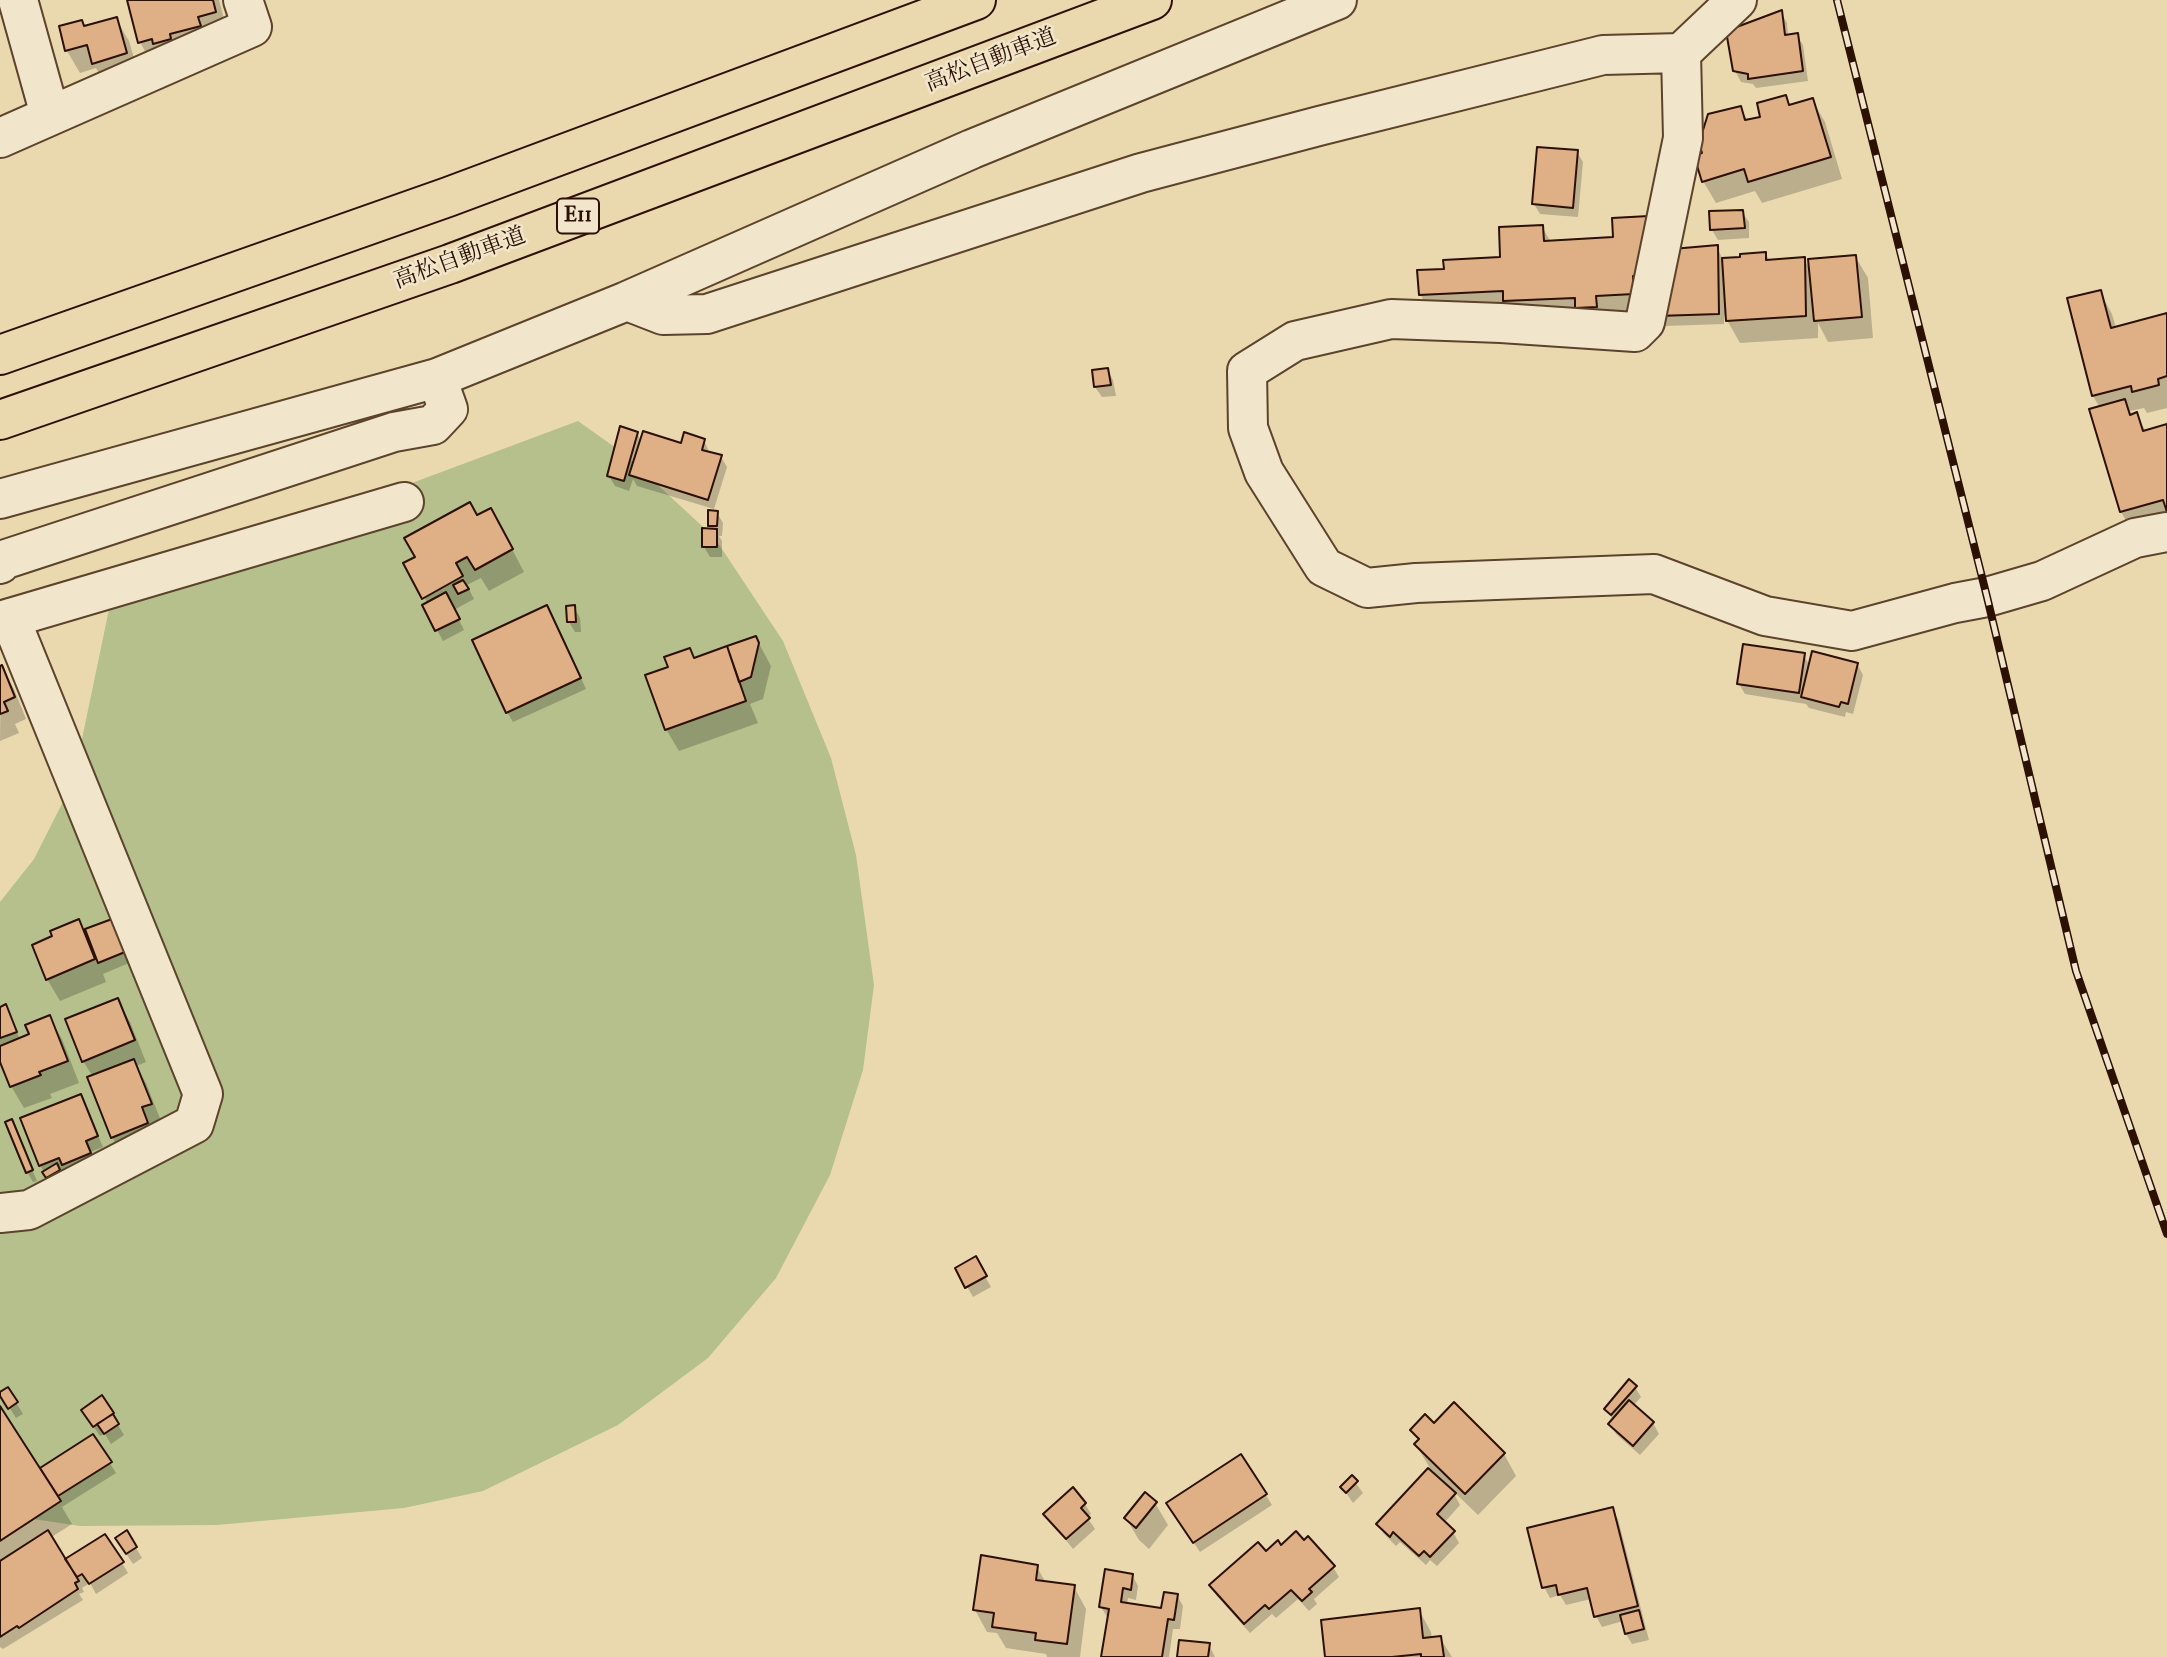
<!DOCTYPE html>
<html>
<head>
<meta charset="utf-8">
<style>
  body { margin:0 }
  canvas { display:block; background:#ead9af }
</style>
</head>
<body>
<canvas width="2167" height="1657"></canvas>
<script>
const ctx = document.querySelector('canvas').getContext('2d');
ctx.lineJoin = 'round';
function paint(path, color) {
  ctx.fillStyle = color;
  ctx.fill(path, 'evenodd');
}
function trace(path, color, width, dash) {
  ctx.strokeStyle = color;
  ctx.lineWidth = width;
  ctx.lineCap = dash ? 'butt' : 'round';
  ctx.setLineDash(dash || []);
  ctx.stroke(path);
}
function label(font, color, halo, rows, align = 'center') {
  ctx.font = font + ' "IM FELL French Canon","Noto Serif JP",serif';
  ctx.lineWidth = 5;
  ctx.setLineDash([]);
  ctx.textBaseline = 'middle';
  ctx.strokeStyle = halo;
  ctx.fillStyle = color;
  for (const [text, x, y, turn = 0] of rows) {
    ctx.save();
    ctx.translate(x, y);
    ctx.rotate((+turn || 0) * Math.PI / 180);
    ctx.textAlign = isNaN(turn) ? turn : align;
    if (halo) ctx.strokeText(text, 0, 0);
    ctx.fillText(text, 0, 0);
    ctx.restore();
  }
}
paint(new Path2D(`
  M578,421l45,32 91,84 69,104 48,117 25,97 18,130 -11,85 -33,105 -54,103 -68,80 -90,67 -135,66 -79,17 -187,17 -137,1 -80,-12v-612l34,-43 39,-77 39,-187z`), '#b5c08c');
paint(new Path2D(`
  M129,0h90l9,34 -76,30 -12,-22z
  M1781,12l6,11 1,13 9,-1 6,10 5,36 -52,7 -3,-4 -12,-2 -6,-11z
  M116,19l13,22 10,34 -33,10 -10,-17 -16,5 -13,-22 -6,-24h24z
  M1785,97l6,9 21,-6 13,22 17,57 -80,24 -7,-12 -39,12 -13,-22 -2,-22 39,-51 8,13 14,-3z
  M1577,152l6,10 -5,55 -38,-3 -6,-10z
  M1742,212l7,10v16l-31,2 -6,-10z
  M1614,220l31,78 1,17 -213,1 -13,-22 26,-24 56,-11 40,-32 9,15 63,-3z
  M1717,247l6,13 42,-7 5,8 34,-2 8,14 43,-17 13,22 5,60 -45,4 -10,-19v15l-78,5 -16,-28v9l-59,2 -6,-10z
  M2100,292l12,22 4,14 51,-13v93l-20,5 -3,-5 -14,3 3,5 4,-1 9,17 21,-6v98l-33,10 -13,-22 -29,-102 8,-2 -7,-12z
  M1107,370l6,10 3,16 -14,1 -7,-10z
  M637,433l4,8 41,4 22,-5 6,14 11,3 6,10 -13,42 -77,-23 -4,-7 -4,12 -14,-5 -6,-10z
  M717,513l6,10 -1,13h-3l3,5v16h-12l-6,-10 9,-17 -3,-5z
  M476,518l27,14 21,40 -35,19 -8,-13 -14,7 7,14 -20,11 10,20 -21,11 -19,-35 4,-2 -23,-40z
  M574,607l6,11 1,14h-6l-6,-10z
  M553,618l33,71 -73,33 -6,-10z
  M756,638l15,28 -8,33 -13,5 8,19 -79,28 -13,-22 29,-69z
  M1803,654l7,12 47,-2 6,11 -10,39 -7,-2 -1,5 -36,-9 -3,-4 -61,-10 -6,-10z
  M1,667l13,22 12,30 -11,5 4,9 -19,8z
  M111,921l18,42 -26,11 3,8 -46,19 -13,-22 37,-47z
  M117,1000l13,22 16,40 -10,4 10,17 17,43 -38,33 -13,-22 -19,-60 -10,-16z
  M0,1008l11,9 9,23 11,-5 18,-18 13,22 17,44 -29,11 2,4 -28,10 -13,-22 -11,-29z
  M81,1096l22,51 -13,5 5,12 -26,11 -4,-7 -6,3 6,10 -15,2 -10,-18z
  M12,1121l25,60 -4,1 -6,-10z
  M975,1259l16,28 -18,10 -16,-28z
  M1635,1387l6,10 -8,9 20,17 6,11 -19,21 -24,-21 -6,-10 3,-4 -7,-11z
  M8,1389l15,25 -7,4 -15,-24z
  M102,1398l22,37 -13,9 -6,-10 -5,2 -11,-16z
  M0,1410l39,60 54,-34 23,37 -54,34 10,17 -22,14 15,23 57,2 6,10 -32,21 -6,-11 -8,5 2,4 -5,2 4,6 -80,49 -3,-2z
  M1434,1425l70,29 12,22 -38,39 -26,-25 8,15 -16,18 9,9 6,11 -22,23 -7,-6 -4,5 -26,-23 -4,4 -12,-12 -6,-10 52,-56 -14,-23 3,-3 -7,-12z
  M1241,1456l31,49 -72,47 -25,-38z
  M1352,1478l11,15 -10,10 -11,-16z
  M1155,1503l13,22 -19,24 -10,-9 -13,-22z
  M1085,1504l6,10 -4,3 8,12 -22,20 -28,-35z
  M1612,1509l6,10 31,121 -17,4 -6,-10 -3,-13 -21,6 -6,-11 -5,-17 -25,6 -6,-10 -10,3 -6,-11z
  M1281,1547l52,20 6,10 -25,22 3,5 -8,7 -11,-12 -22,19 -4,-4 -22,19 -33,-37 -6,-10 54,-33z
  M136,1548l6,10 -9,6 -10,-15z
  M1037,1567l9,16 28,4 12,22 -6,48h-33l-1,-3 -40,-6 -9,-15 -10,-1 -12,-22z
  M1132,1575l6,11 -2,14 -8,-2 -1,7 35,5 15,-15 6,11 -3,23h-7l-4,28h-66l6,-39 -2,-1 -6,-10z
  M1419,1610l12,22 1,7 8,-1 12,19h-125z
  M1209,1645l6,12h-36z`), '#0003');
const building = new Path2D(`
  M127,0h86l3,12 -18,5 3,9 -31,8 1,5 -18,5 -1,-5 -14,4z
  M1782,10l3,25 13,-2 5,38 -55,8v-5l-15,-3 -7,-40z
  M117,17l10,36 -35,11 -5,-19 -22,6 -6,-25 23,-6 2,6z
  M1786,95l3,10 24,-7 18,59 -83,25 -4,-13 -42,13 -7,-23 4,-1 -1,-4 4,-1 -3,-10 9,-29 33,-8 4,14 15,-3 -3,-14z
  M1537,147l41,3 -5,58 -41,-4z
  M1743,210l2,18 -35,2 -1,-19z
  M1649,216l-8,60h-8l1,18 -38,2 1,11 -22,1v-10l-72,3v-10l-84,4 -2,-25 27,-1 -1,-9 57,-3 -1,-30 44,-2 1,16 69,-4 -1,-19z
  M1718,245l1,69 -62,2 15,-67z
  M1766,252v8l39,-3 1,59 -80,5 -4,-63 18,-1v-3z
  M1856,255l6,62 -48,4 -6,-62z
  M2101,290l10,38 56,-15v63l-9,3 1,6 -27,7 -1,-6 -39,10 -25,-98z
  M1108,368l3,17 -17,2 -2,-17z
  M2125,399l5,16 7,-3 6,19 24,-7v88l-4,-12 -43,12 -31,-103z
  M620,426l18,6 -14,49 -17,-5z
  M643,431l38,12 3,-11 21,7 -3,11 20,5 -14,45 -79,-25z
  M470,502l7,13 14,-7 22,41 -38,21 -8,-13 -11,6 7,13 -41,23 -19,-36 12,-6 -11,-19z
  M708,510l10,1 -1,15h-9z
  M702,528l15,1v18h-15z
  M463,580l6,9 -11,5 -5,-9z
  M446,592l14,27 -25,12 -13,-26z
  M547,605l34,73 -75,35 -34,-73z
  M575,605l1,17h-9l-1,-16z
  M756,636l3,7 -8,34 -12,5 -12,-36z
  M1743,644l62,9 -6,40 -62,-9z
  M727,646l19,55 -81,29 -20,-55 23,-8 -4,-10 26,-9 4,10z
  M1812,651l46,12 -10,41 -7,-2 -2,5 -38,-10z
  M2,665l13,32 -11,5 4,9 -8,3v-48z
  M79,919l16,40 -49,21 -14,-35 20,-9 -2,-5z
  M112,919l13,33 -27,11 -13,-34z
  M118,998l17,42 -53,22 -17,-43z
  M6,1004l11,28 -17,6v-31z
  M50,1015l18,46 -29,11 2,3 -31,12 -10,-25v-16l29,-12 -4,-9z
  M134,1059l18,45 -10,3 6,16 -37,15 -24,-61z
  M81,1094l17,42 -12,5 5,12 -29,12 -3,-7 -20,8 -19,-48z
  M12,1119l21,51 -7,3 -21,-51z
  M57,1163l3,7 -14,8 -4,-6z
  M976,1256l11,20 -22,12 -10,-20z
  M1629,1379l8,7 -26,29 -7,-6z
  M8,1387l10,15 -10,7 -8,-13v-4z
  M102,1395l12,18 -21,14 -12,-17z
  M1629,1400l25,22 -21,24 -25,-22z
  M1454,1402l51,51 -40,41 -51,-50 5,-5 -9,-9 15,-16 9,9z
  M0,1406l61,95 -61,40z
  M113,1414l6,10 -15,10 -7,-10z
  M93,1434l19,28 -54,34 -18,-28z
  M1241,1454l26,40 -74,49 -27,-40z
  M1428,1468l28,25 -19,21 18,17 -25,26 -6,-6 -5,5 -26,-24 -3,5 -14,-13z
  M1352,1475l6,6 -12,12 -6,-6z
  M1073,1487l13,16 -5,5 9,10 -24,21 -23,-25z
  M1145,1492l12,10 -21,26 -12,-10z
  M1613,1507l25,99 -44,11 -7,-29 -29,7 -2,-10 -14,3 -15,-60z
  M48,1530l31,51 -4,2 3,6 -59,39 -2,-2 -17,11v-76z
  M127,1530l10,17 -11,7 -11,-16z
  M1296,1531l8,9 4,-4 27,30 -26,23 3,3 -10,9 -11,-11 -22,19 -4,-4 -21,19 -35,-39 49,-43 8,9 12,-11 3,5z
  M105,1534l19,28 -35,22 -7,-10 -5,3 -12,-18z
  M981,1555l57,10 -2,15 39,5 -8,59 -32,-4 1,-7 -44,-6 2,-14 -21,-3z
  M1105,1569l28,5 -2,16 -8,-2 -2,14 40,6 3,-16 14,2 -4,26 -6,-1 -6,38h-61l8,-48 -10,-2z
  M1420,1608l3,30 18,-2 3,21h-23v-3l-29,3h-67l-4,-37z
  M1639,1610l5,19 -19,5 -5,-19z
  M1179,1640l31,3 -2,14h-31z`);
paint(building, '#dfaf86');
trace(building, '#2c1100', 2);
const minor = new Path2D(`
  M18,0l32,115
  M1681,53l2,85 -38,184 -10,10 -134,-9 -110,-4 -96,22 -48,30 1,57 16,44 60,95 43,21 49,-5 238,-9 111,42 87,15 103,-28 32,-6 55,-16 93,-43 32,-6
  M0,138l252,-111 -9,-27
  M627,301l36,14 44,-1 434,-141 178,-47 284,-71 78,-2 56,-53
  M0,499l437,-121 190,-77 345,-152 365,-149
  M0,564l3,-4 391,-128 39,-7 15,-16 -11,-31
  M0,621l404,-119
  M0,1213l29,-3 165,-86 9,-30 -193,-476`);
const highway = new Path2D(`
  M0,355l448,-158 528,-197
  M0,420l450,-156 702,-264`);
trace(minor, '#5c432c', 42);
trace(highway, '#2c1100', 42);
trace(minor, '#f1e6cb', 38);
trace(highway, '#ead9af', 38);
const rail = new Path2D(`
  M1837,0l150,597 89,374 91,263`);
trace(rail, '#2c1100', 8);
trace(rail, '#f1e6cb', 5, [16]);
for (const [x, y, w] of [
  [578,216,42]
]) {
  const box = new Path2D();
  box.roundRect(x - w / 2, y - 17.5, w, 35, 5);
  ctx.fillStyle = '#f1e6cb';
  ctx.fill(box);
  trace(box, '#2c1100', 2);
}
label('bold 21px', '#2c1100', null, [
  ["E11",578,216]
]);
label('23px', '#2c1100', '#f1e6cb', [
  ["高松自動車道",991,61,-21],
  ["高松自動車道",460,259,-20]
]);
</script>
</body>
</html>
